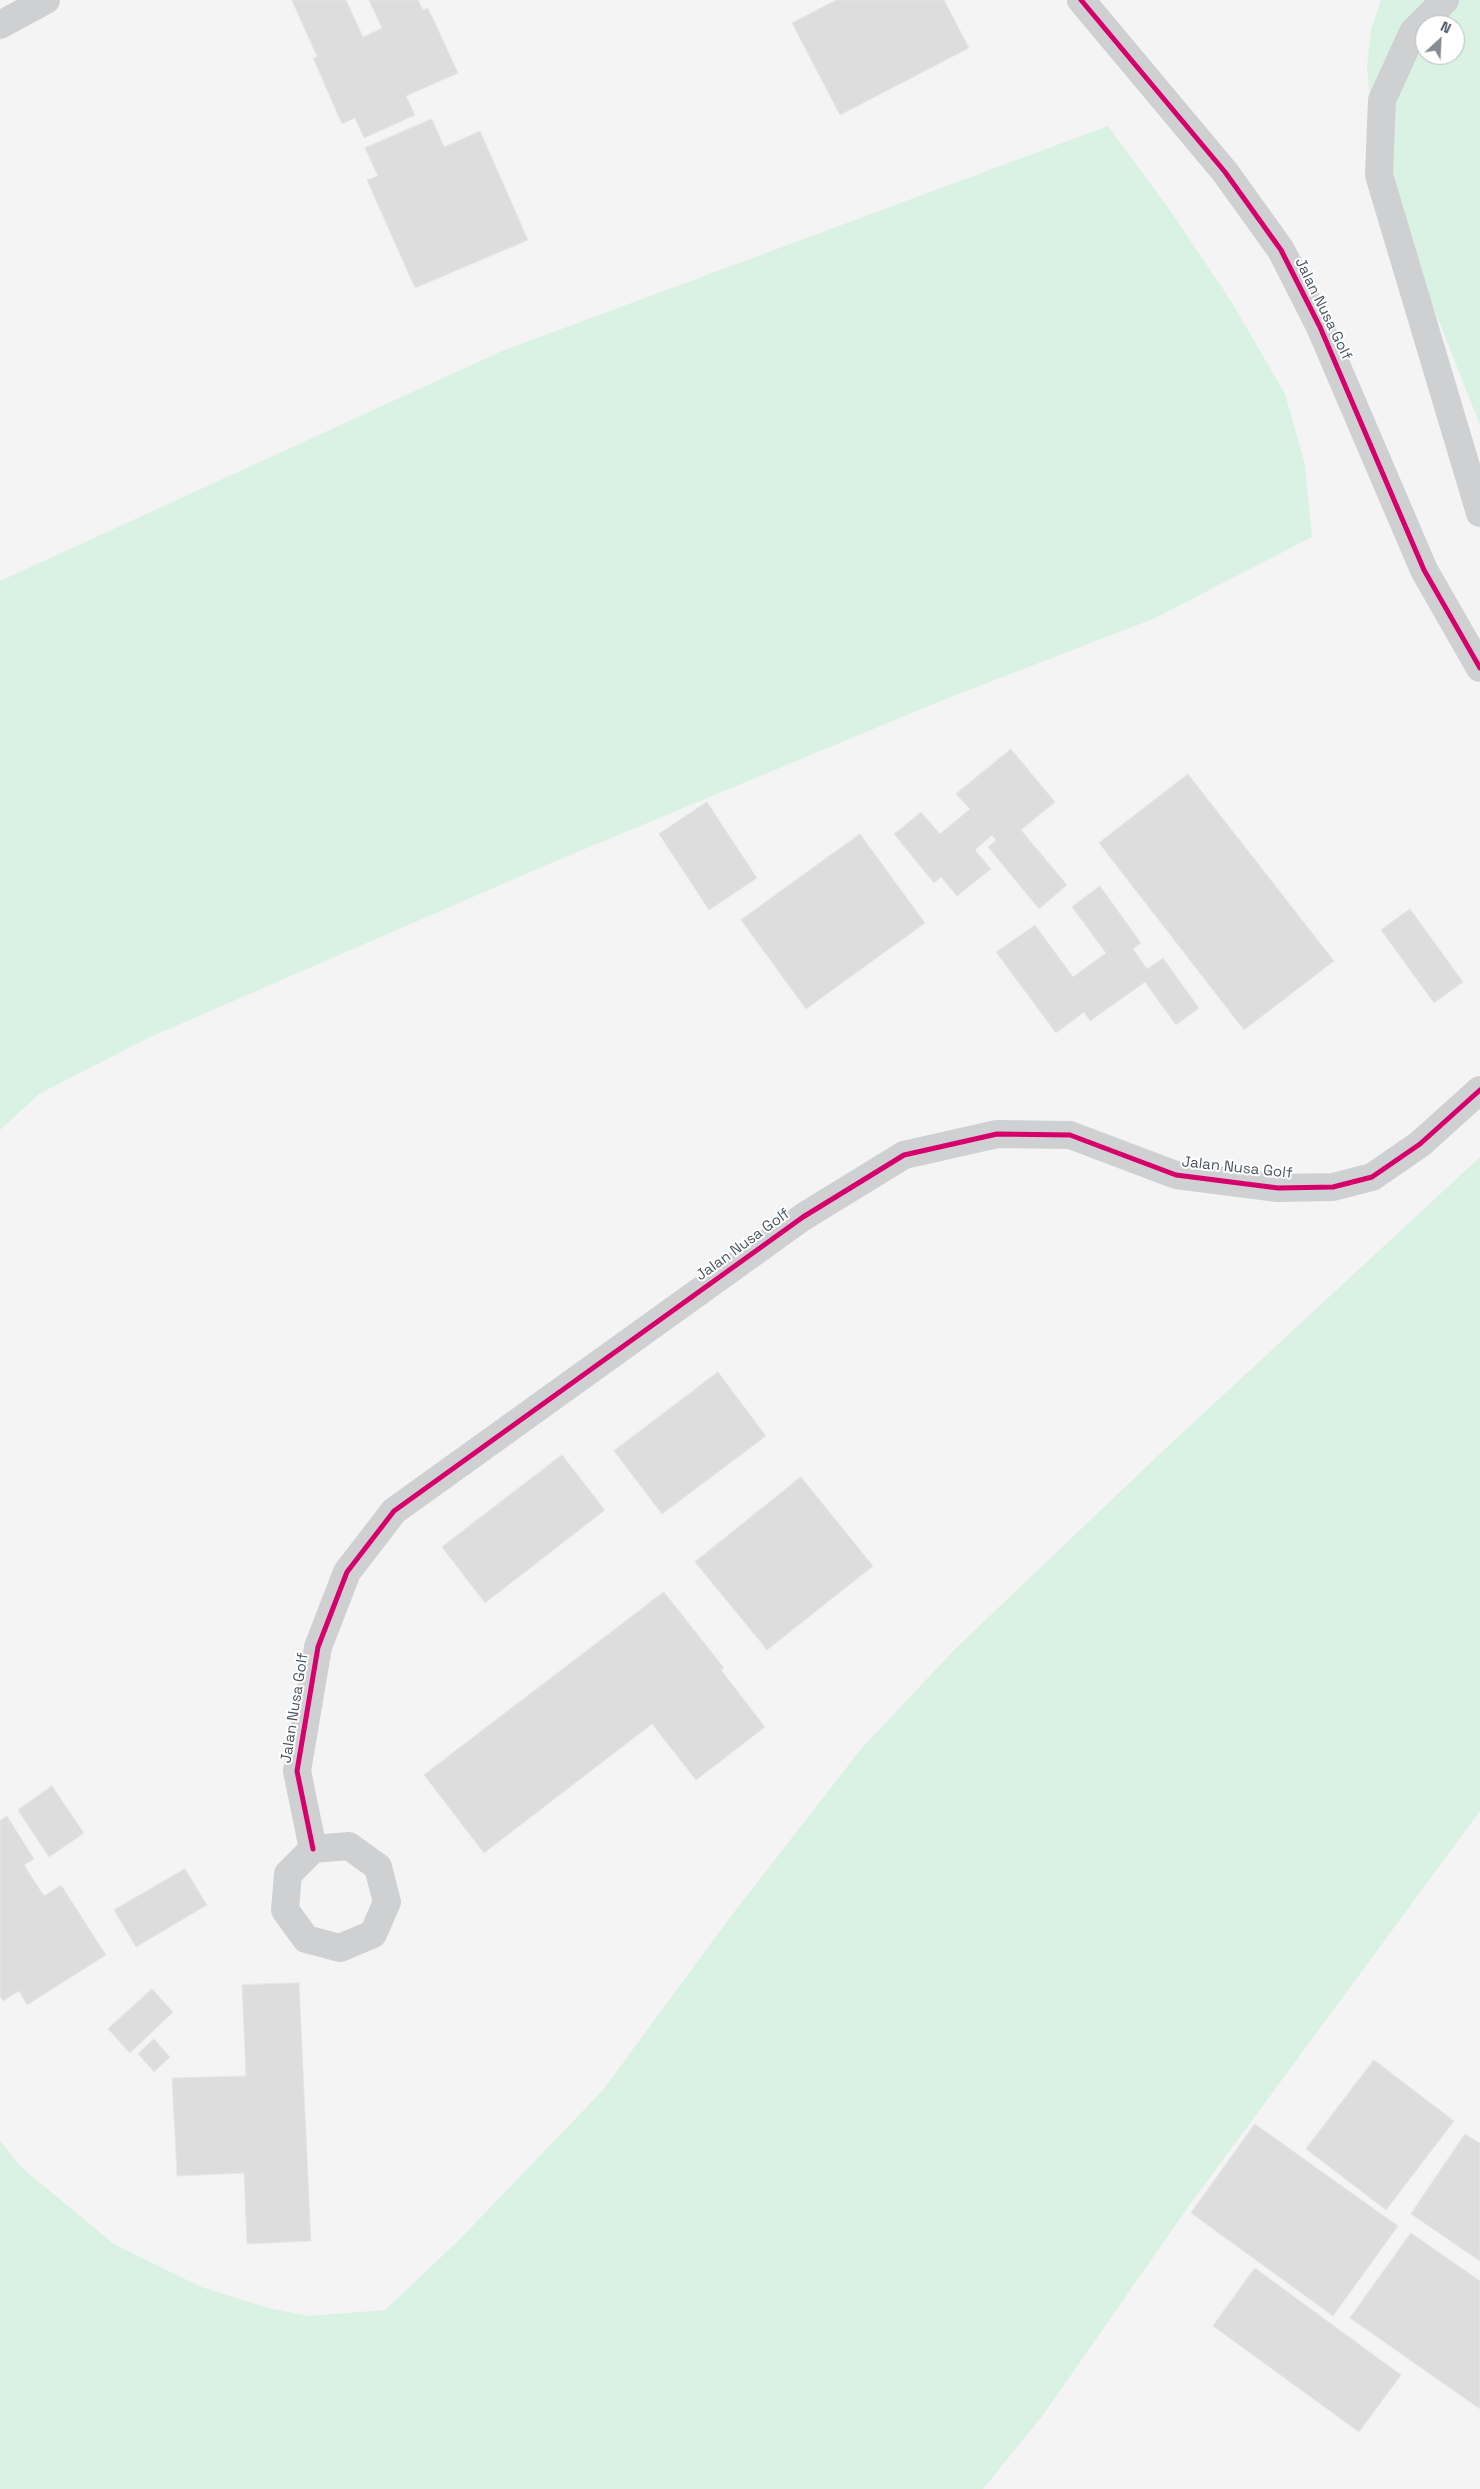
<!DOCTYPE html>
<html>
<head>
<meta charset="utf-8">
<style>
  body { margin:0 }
  #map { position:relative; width:1480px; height:2489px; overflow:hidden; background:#f4f4f4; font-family:"Space Grotesk",sans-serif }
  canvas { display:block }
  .north { position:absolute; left:1415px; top:15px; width:50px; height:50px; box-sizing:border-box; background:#fff; border:1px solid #b7bbc0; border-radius:50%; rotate:25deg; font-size:14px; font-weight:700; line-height:20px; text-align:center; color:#4a5661 }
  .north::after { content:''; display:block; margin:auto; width:18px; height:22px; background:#868d94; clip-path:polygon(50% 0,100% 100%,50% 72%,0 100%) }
</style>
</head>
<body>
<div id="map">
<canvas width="1480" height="2489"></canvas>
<div class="north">N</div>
</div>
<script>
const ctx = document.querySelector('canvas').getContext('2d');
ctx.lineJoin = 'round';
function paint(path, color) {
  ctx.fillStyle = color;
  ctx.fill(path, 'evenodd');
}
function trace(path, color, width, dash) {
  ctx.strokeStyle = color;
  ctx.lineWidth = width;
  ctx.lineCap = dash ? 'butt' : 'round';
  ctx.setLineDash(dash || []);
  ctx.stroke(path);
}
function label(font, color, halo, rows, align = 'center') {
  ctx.font = font + ' "Space Grotesk",sans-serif';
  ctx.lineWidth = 4;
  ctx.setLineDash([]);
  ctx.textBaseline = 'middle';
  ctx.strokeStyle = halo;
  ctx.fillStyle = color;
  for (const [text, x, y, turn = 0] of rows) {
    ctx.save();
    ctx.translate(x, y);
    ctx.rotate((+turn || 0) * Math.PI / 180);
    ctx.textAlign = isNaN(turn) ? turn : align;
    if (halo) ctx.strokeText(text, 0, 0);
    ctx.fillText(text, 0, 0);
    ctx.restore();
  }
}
paint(new Path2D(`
  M1381,0h99v425l-88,-222 -19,-77 -6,-59 4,-38zM1425,25h30v30h-30z
  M1108,126l61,83 62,92 54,93 20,71 7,72 -159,82 -210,81 -392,163 -403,175 -109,56 -39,36v-549l502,-230z
  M1480,1157v654l-294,399 -143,205 -60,74h-983v-348l22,27 92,76 87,43 67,21 41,8 76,-6 74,-70 144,-150 128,-174 130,-167 94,-100 211,-201z`), '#d9f2e3');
const building = new Path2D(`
  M292,0h54l17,37 19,-9 -13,-28h49l5,10 5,-2 30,65 -52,23 9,19 -51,23 -9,-20 -13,6 -29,-66 4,-1z
  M837,0h107l25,48 -129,67 -48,-92z
  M432,119l12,28 36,-16 48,109 -113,48 -48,-108 11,-4 -13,-28z
  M1011,749l44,53 -34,28 46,55 -28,24 -51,-62 8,-7 -4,-5 -17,15 16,19 -34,27 -16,-19 -7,6 -40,-49 27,-22 19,22 30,-25 -14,-15z
  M1188,774l146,187 -90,69 -145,-187z
  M707,802l50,76 -48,32 -50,-76z
  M860,834l65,89 -119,86 -65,-89z
  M1100,886l41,57 -8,6 14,20 16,-11 36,50 -23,17 -31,-43 -55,39 -6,-9 -28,21 -60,-81 39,-27 38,52 33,-24 -34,-46z
  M1410,909l53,73 -29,21 -53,-73z
  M718,1372l48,64 -104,78 -48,-63z
  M562,1455l43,55 -120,93 -43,-56z
  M801,1477l72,89 -106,84 -72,-88z
  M664,1592l60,76 -3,2 44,57 -69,53 -44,-56 -168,129 -60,-78z
  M52,1786l32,47 -35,24 -31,-47z
  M7,1816l27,43 -10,6 20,31 17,-11 45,70 -79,50 -8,-14 -16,10 -3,-5v-175z
  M185,1869l22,36 -71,42 -22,-37z
  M299,1983l12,258 -64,3 -3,-71 -67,3 -5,-98 74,-2 -4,-91z
  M152,1989l21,23 -43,41 -22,-24z
  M154,2039l16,18 -16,15 -16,-18z
  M1374,2060l80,61 -68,89 -80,-61z
  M1255,2124l143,102 -65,90 -142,-103z
  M1465,2134l15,9v118l-69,-47z
  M1411,2233l69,48v128l-130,-91z
  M1255,2268l146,107 -42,57 -146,-106z`);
paint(building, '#ddddde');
trace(building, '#e5e6e7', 1);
trace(new Path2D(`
  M1081,0l144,172 56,78 39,77 104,243 56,98
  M1445,0l-32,32 -31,68 -3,75 101,338
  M0,25l46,-25
  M349,1846l29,21 9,35 -14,32 -33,14 -34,-9 -21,-29 3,-36 25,-25z
  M313,1849l-16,-78 21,-124 29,-75 47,-61 409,-294 101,-62 93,-21 73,1 106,40 102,13 55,-1 39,-10 48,-33 60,-54`), '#ced0d2', 28);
trace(new Path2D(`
  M1081,0l144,172 56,78 39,77 104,243 56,98
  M313,1849l-16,-78 21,-124 29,-75 47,-61 409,-294 101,-62 93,-21 73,1 106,40 102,13 55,-1 39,-10 48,-33 60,-54`), '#d6006c', 5);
label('15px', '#4a5661', '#fff', [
  ["Jalan Nusa Golf",1323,309,64],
  ["Jalan Nusa Golf",1237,1168,6],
  ["Jalan Nusa Golf",743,1245,-36],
  ["Jalan Nusa Golf",295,1708,-81]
]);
</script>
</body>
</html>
